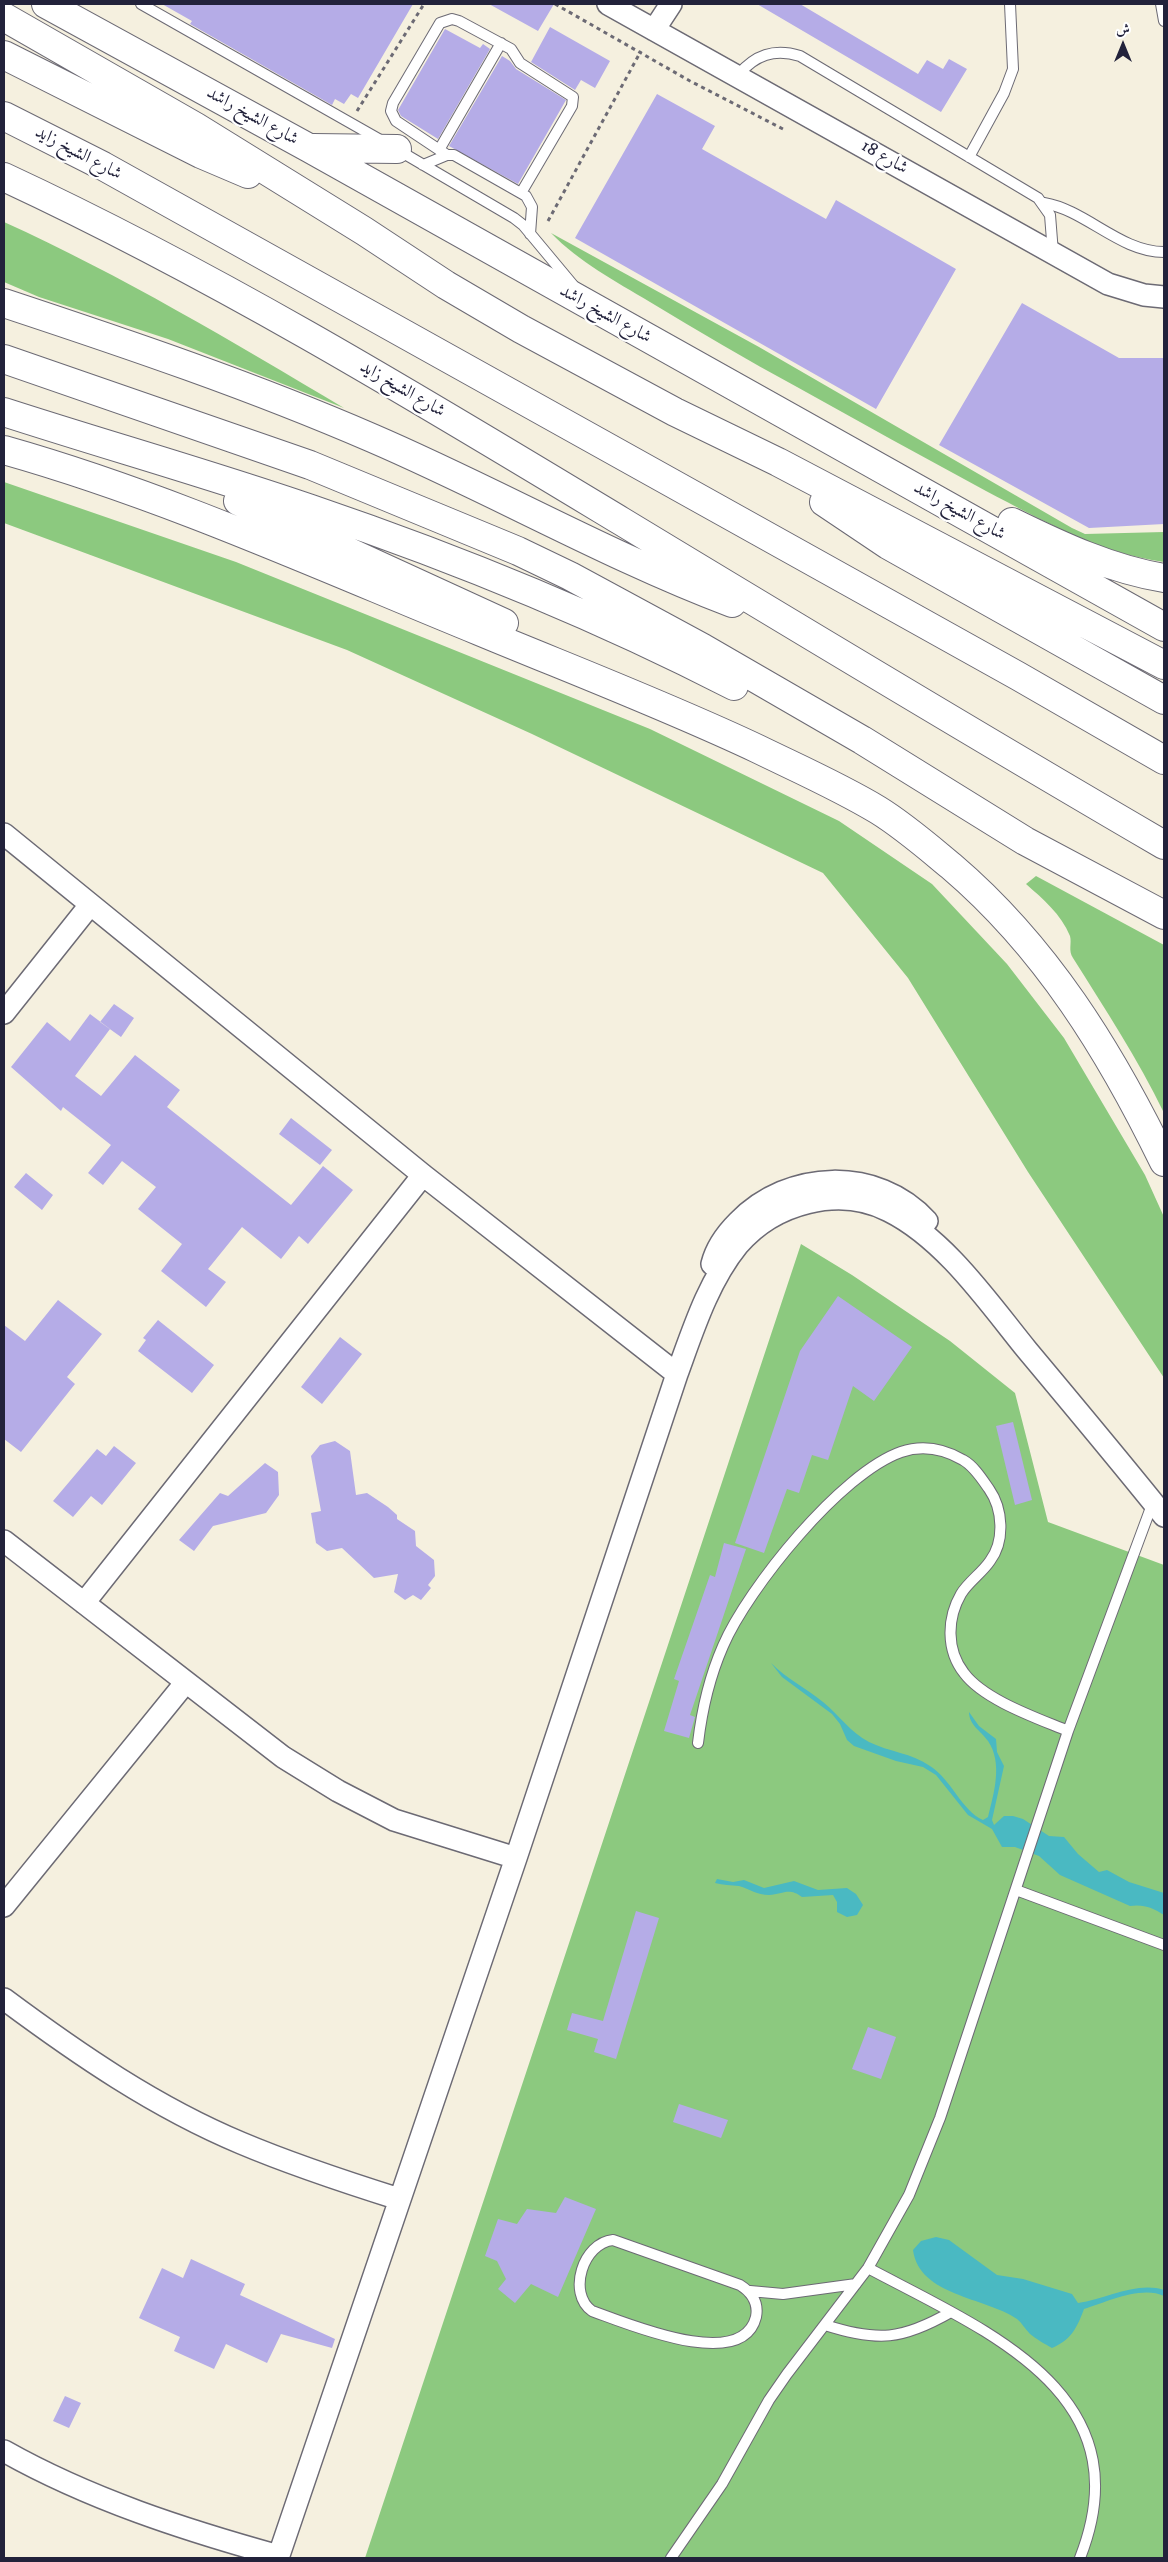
<!DOCTYPE html>
<html>
<head>
<meta charset="utf-8">
<style>
  body { margin:0 }
  #map { position:relative; width:1168px; height:2562px; overflow:hidden; background:#f5f0df; font-family:"IM FELL DW Pica",Amiri,serif }
  canvas { display:block }
  .frame { position:absolute; inset:0; border:5px solid #22223b; pointer-events:none }
  .north { position:absolute; left:1098px; top:20px; width:50px; height:50px; -webkit-text-stroke:4px #fff; paint-order:stroke; rotate:0deg; font-size:14px; font-weight:700; line-height:20px; text-align:center; color:#22223b }
  .north::after { content:''; display:block; margin:auto; width:18px; height:22px; background:#22223b; clip-path:polygon(50% 0,100% 100%,50% 72%,0 100%) }
</style>
</head>
<body>
<div id="map">
<canvas width="1168" height="2562"></canvas>
<div class="frame"></div>
<div class="north">ش</div>
</div>
<script>
const ctx = document.querySelector('canvas').getContext('2d');
ctx.lineJoin = 'round';
function paint(path, color) {
  ctx.fillStyle = color;
  ctx.fill(path, 'evenodd');
}
function trace(path, color, width, dash) {
  ctx.strokeStyle = color;
  ctx.lineWidth = width;
  ctx.lineCap = dash ? 'butt' : 'round';
  ctx.setLineDash(dash || []);
  ctx.stroke(path);
}
function label(font, color, halo, rows, align = 'center') {
  ctx.font = font + ' "IM FELL DW Pica",Amiri,serif';
  ctx.lineWidth = 4.5;
  ctx.setLineDash([]);
  ctx.textBaseline = 'middle';
  ctx.strokeStyle = halo;
  ctx.fillStyle = color;
  for (const [text, x, y, turn = 0] of rows) {
    ctx.save();
    ctx.translate(x, y);
    ctx.rotate((+turn || 0) * Math.PI / 180);
    ctx.textAlign = isNaN(turn) ? turn : align;
    if (halo) ctx.strokeText(text, 0, 0);
    ctx.fillText(text, 0, 0);
    ctx.restore();
  }
}
paint(new Path2D(`
  M4,222c117,53 229,120 340,186l-176,-69 -129,-42 -35,-15z
  M551,233l208,114 313,181 13,6 79,-2v30c-65,-9 -120,-41 -178,-71 -63,-34 -126,-69 -189,-104 -50,-27 -99,-56 -147,-85 -35,-21 -71,-40 -99,-69z
  M4,482l232,80 414,167 189,92 93,63 75,80 57,74 81,137 19,42v161l-136,-206 -120,-194 -85,-105 -291,-139 -185,-84 -343,-127z
  M1036,876l128,69v168c-26,-54 -59,-104 -91,-155 -5,-7 -1,-15 -3,-22 -9,-22 -27,-37 -44,-52z
  M801,1244l51,31 98,66 65,52 33,129 116,43v993h-799z`), '#8cc97f');
paint(new Path2D(`
  M771,1663c16,16 35,25 52,39 17,14 27,30 46,40 20,10 43,11 61,24 22,14 31,44 53,54l5,-3c6,-24 15,-54 0,-76 -7,-10 -19,-16 -19,-29l10,14 17,13 1,13 7,14 -12,54 2,5 10,-9h9l10,3 26,17 15,1 14,17 21,18 8,-2 22,12 35,11v22c-11,-7 -20,-11 -34,-9l-70,-31 -21,-19 -24,-9h-13l-10,-18 -24,-14 -32,-40 -13,-8 -27,-6 -42,-15 -7,-6 -7,-16 -8,-10 -50,-37z
  M717,1879l16,3 11,-2 20,8 30,-7 24,9 29,-2 9,6 7,11 -6,10 -10,2 -10,-5v-10l-4,-7 -31,2c-13,-10 -19,-3 -33,-2 -12,0 -19,-6 -30,-9 -8,-1 -16,-1 -24,-3z
  M936,2237l13,3 48,35 26,4 49,15 6,9c28,-4 59,-22 86,-13v6c-22,-11 -58,6 -80,13 -7,19 -13,31 -32,39 -7,-4 -16,-9 -22,-14 -5,-5 -8,-11 -13,-15 -32,-22 -98,-23 -104,-69l8,-9z`), '#4ab9c2');
paint(new Path2D(`
  M162,4h251l-55,94 -7,-4 -7,10 -9,-5 -3,6 -142,-81 2,-3z
  M489,4h65l-16,27z
  M757,4h43l118,70 9,-14 16,9 6,-10 18,10 -26,43z
  M550,27l60,34 -15,27 -14,-8 -6,10 -44,-28z
  M445,29l35,19 3,-4 7,5 -52,90 -37,-23 -3,-6z
  M502,56l8,5 6,8 50,31 -48,84 -69,-38z
  M657,94l58,32 -13,23 124,70 10,-19 120,69 -80,140 -301,-171z
  M1022,303l97,55h45v166l-75,4 -150,-83z
  M114,1004l20,14 -13,19 -21,-15z
  M90,1014l20,15 -35,47 26,20 34,-41 45,35 -13,17 124,98 32,-39 30,24 -45,54 -9,-8 -18,23 -39,-32 -34,42 18,13 -20,25 -45,-36 21,-27 -44,-35 18,-22 -34,-26 -19,24 -15,-12 23,-28 -48,-38 -2,4 -50,-44 36,-45 23,19z
  M291,1118l41,32 -12,15 -41,-31z
  M26,1173l27,22 -11,15 -28,-23z
  M838,1296l74,51 -38,54 -21,-15 -25,74 -16,-5 -13,38 -12,-4 -23,64 -29,-10 65,-192z
  M58,1300l44,34 -35,43 8,7 -54,68 -17,-13v-114l21,16z
  M158,1320l56,45 -22,28 -54,-42 8,-11 -3,-2z
  M340,1337l22,17 -40,50 -21,-17z
  M1013,1422l19,78 -17,5 -19,-79z
  M335,1441l15,10 6,44 11,-2 21,14 9,8v4l18,12 1,15 18,14 1,16 -7,9 3,3 -10,12 -8,-5 -8,5 -11,-8 4,-18 -24,4 -32,-30 -15,3 -11,-8 -5,-30 10,-2 -10,-55 9,-11z
  M114,1446l22,17 -34,42 -11,-9 -18,21 -20,-16 44,-52 9,7z
  M265,1463l13,9 1,23 -13,18 -53,13 -19,25 -15,-11 41,-47 8,3z
  M724,1543l22,6 -56,166 5,2 -6,21 -25,-7 15,-50 -5,-2 36,-104 5,2z
  M636,1911l23,7 -43,141 -22,-7 4,-13 -31,-9 5,-17 31,8z
  M868,2027l28,10 -15,42 -29,-10z
  M679,2104l49,16 -7,18 -48,-16z
  M565,2197l31,12 -38,88 -27,-13 -16,19 -17,-14 8,-10 -9,-18 -12,-5 13,-37 19,5 10,-15 29,4z
  M191,2259l54,25 -5,11 95,44 -3,9 -51,-14 -14,29 -41,-19 -12,25 -40,-18 6,-14 -41,-19 23,-50 21,10z
  M65,2396l16,7 -12,25 -16,-7z`), '#b5ace7');
const service = new Path2D(`
  M141,4l243,138
  M1161,4l3,17
  M738,75c17,-20 36,-27 62,-19l238,142 12,17 3,38
  M398,150l116,68 9,7 50,60
  M439,150l62,-107
  M447,155l-51,-34 -5,-10 2,-8 47,-80 12,-4 7,2 52,28 9,14 53,34 -1,9 -51,87
  M969,157l35,-64 9,-24 -3,-65
  M423,165l24,-10h7l72,41 6,11 -2,27
  M1044,203c42,7 76,49 120,49
  M698,1743c4,-34 11,-65 25,-97 25,-58 118,-173 178,-194 21,-7 43,-3 62,8 11,6 19,19 26,29 14,20 16,52 1,72 -8,12 -22,21 -29,33 -14,24 -15,56 3,79 20,27 73,45 104,58
  M1016,1890l148,55
  M613,2240l127,45c11,7 19,17 16,32 -14,56 -130,6 -164,-6 -25,-18 -9,-68 21,-71z
  M868,2268c118,63 277,125 212,290
  M750,2291l33,3 73,-10
  M825,2325c53,17 77,15 126,-13
  M671,2558l51,-74 47,-84 18,-26 81,-106 41,-73 31,-77 128,-387 85,-229`);
const minor = new Path2D(`
  M608,4l500,280 36,11 20,2
  M654,30l17,-26
  M4,834l419,341 254,199
  M4,1013l86,-108
  M712,1264c4,-16 15,-31 26,-42 50,-52 139,-56 189,-1
  M4,1541l279,216 55,34 56,29 122,38
  M84,1603l339,-428
  M4,1906l182,-224
  M4,1999c74,55 151,108 237,144 52,22 104,39 158,56
  M4,2451c85,48 181,79 275,105
  M278,2558l238,-700 161,-484c16,-44 31,-92 61,-129 36,-42 101,-60 151,-34 56,28 99,91 138,139 46,55 92,110 137,166`);
const trunk = new Path2D(`
  M46,4l263,144 855,479
  M4,17l192,110 168,104 82,54 75,44 154,83 103,50 386,203
  M4,55l197,99 47,20
  M313,148l84,1
  M4,359l306,106 208,86 52,25 133,72 159,92 163,101 139,74
  M4,412c102,33 205,62 307,97 144,49 287,107 423,177
  M4,450c163,46 318,117 475,181 94,39 188,75 279,118 41,20 82,38 120,61 26,16 50,37 73,56 95,81 159,185 213,296
  M238,501l266,122
  M824,502l64,43 276,155
  M1012,522c49,24 98,47 152,56`);
const motorway = new Path2D(`
  M4,116l99,50 915,510 146,84
  M4,177c213,99 415,222 617,344 180,109 361,218 543,324
  M4,303c124,41 248,83 368,135 121,52 236,118 360,165`);
trace(service, '#6c6a74', 12);
trace(minor, '#6c6a74', 24);
trace(trunk, '#6c6a74', 30);
trace(motorway, '#6c6a74', 30);
trace(new Path2D(`
  M555,4l135,77 93,48
  M357,111l67,-107
  M548,221l93,-170`), '#6c6a74', 3, [4, 4]);
trace(service, '#fff', 10);
trace(minor, '#fff', 21);
trace(trunk, '#fff', 28);
trace(motorway, '#fff', 28);
label('18px', '#22223b', '#fff', [
  ["شارع الشيخ راشد",252,117,29],
  ["شارع الشيخ زايد",78,154,28],
  ["شارع 18",884,158,30],
  ["شارع الشيخ راشد",605,315,29],
  ["شارع الشيخ زايد",402,390,30],
  ["شارع الشيخ راشد",959,512,29]
]);
</script>
</body>
</html>
